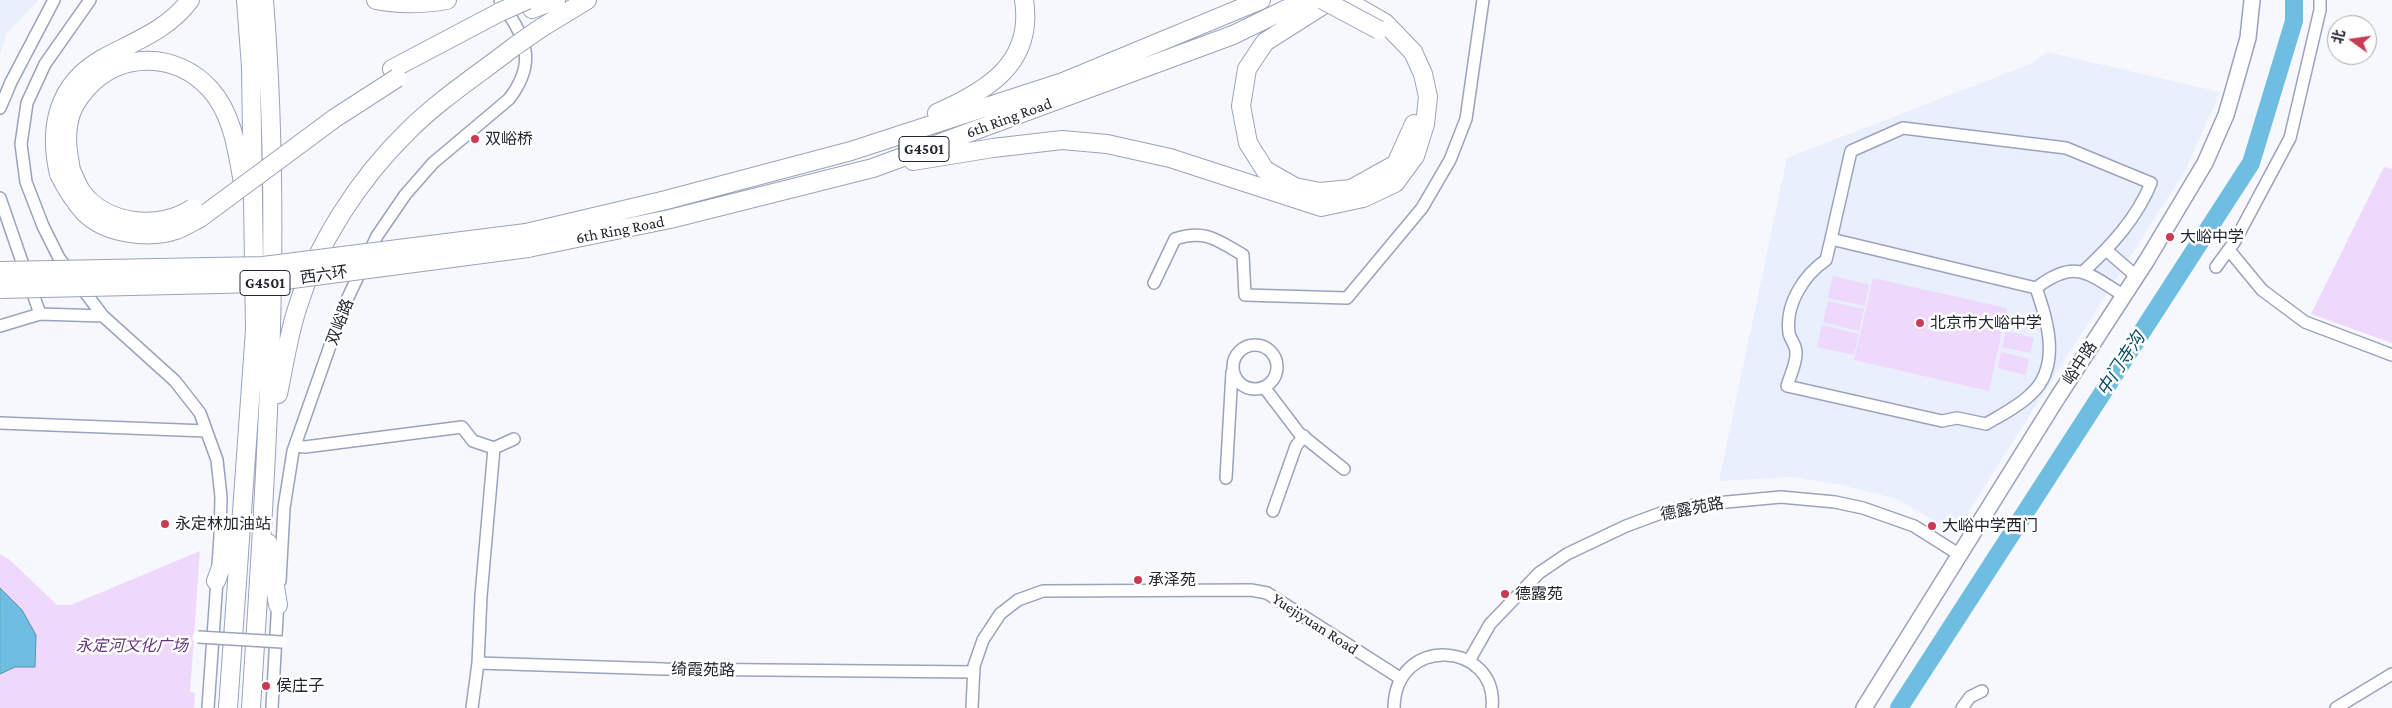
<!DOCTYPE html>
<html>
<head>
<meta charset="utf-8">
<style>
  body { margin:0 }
  #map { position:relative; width:2392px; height:708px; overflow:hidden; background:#f6f8fd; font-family:"Crimson Pro","Noto Sans SC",serif }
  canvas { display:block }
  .north { position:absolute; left:2327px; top:15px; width:50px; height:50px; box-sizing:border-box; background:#fff; border:1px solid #a7a8ac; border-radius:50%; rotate:284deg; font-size:14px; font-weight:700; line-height:20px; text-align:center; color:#222630 }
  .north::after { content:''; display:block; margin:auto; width:18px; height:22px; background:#ca3a53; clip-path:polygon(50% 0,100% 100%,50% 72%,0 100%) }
</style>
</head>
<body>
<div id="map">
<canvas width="2392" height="708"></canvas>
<div class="north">北</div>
</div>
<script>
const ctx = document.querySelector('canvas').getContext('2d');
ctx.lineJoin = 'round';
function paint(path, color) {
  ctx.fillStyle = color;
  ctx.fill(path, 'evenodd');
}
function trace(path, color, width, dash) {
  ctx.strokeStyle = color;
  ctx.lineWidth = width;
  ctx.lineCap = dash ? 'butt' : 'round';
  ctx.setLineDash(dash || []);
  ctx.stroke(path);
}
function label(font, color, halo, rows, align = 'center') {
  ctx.font = font + ' "Crimson Pro","Noto Sans SC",serif';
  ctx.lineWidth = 5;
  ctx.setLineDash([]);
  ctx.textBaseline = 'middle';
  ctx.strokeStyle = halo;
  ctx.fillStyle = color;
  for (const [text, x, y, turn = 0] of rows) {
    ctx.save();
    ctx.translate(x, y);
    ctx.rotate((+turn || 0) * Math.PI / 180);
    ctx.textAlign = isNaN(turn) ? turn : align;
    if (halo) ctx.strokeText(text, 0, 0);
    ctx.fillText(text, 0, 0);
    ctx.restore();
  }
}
paint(new Path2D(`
  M0,0h39l-33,34 -6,21z
  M2047,52l173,40 -34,77 -231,364 -58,-34 -56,-14 -49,-8 -73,4 68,-323 243,-94z`), '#eaeffd');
paint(new Path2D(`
  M2384,167l8,2v174l-81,-29z
  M1833,276l36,9 -4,21 -37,-8z
  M1873,278l134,30 -18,83 -135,-31z
  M1828,301l36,8 -5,22 -36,-9z
  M1822,325l37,9 -5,21 -37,-8z
  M2006,331l28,7 -4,15 -28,-6z
  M2001,352l28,7 -3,16 -28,-7z
  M200,551l-10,141 5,1 -1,15h-194v-154l10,6 47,45h14z`), '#eed9fc');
const water = new Path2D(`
  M0,588l22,22 14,25 -1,32h-20l-15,7z`);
paint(water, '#6fbee1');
trace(water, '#5890ac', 1);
trace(new Path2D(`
  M1899,708l352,-545 43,-142v-21`), '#6fbee1', 18);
const minor = new Path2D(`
  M90,0l-45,64 -18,39 -6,41 5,38 17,44 16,32 44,58 72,65 25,32 17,47 4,37 -1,40 -12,171
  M0,108l11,-26 43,-82
  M0,198l40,116
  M1831,239l-5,21c-22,15 -41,44 -37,73 1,6 7,12 7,19 1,10 -6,24 -9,34l155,35 15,-3 29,6c15,-9 32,-17 45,-30 30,-27 17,-73 5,-106
  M2106,250l30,26
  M2229,250l33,40 43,32 87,33
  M2216,267l19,-26 55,-103 30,-128v-10
  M2084,271c27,-25 53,-53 67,-88l-85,-35 -163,-20 -52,23 -20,88 205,49c39,-30 52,-15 88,8
  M1154,283l21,-44c30,-10 42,1 68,16l2,40 102,3 75,-90 28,-48 16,-41 17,-119
  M0,326l40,-12 63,2
  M1233 367a22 22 0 1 1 44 0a22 22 0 1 1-44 0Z
  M1264,387l35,46 45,36
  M0,423l206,8
  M295,446l10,1 157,-20 11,14 21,7 20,-9
  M1226,478l6,-106
  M1273,511l23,-65 8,-10
  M280,581l4,-73 9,-57 51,-145 33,-70 28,-41 28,-32 76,-64c30,-39 15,-62 -9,-99
  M1469,661l21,-37 49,-51 28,-19 59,-28 35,-13 33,-8 87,-8 54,5 28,6 51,18 46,29
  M478,663l3,-67 13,-148
  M272,708l6,-109
  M472,708l6,-45 186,6 310,3
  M972,708l2,-42 9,-26 17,-26 18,-14 25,-9 208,-1 16,3 133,85
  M1394,708c1,-75 105,-66 98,0
  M1962,708l8,-11 12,-6
  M2336,708l56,-34`);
const major = new Path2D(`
  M1864,708l192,-308 91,-140 58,-97 21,-48 7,-24 15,-53 4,-38`);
const highway = new Path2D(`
  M376,0c24,5 47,4 71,0
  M1331,0l-66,42 -18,27 -6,37 7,37 17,27 30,17 25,5 31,-3 45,-25 18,-40
  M532,9l24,-9
  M541,28l46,-28
  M392,69l108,-57
  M937,113c50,-22 97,-50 87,-113
  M913,161l80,-13 69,-8 45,4 63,14 151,49 42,-9 32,-15 20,-27 10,-32 3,-27 -5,-23 -10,-22 -28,-29 -40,-23
  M71,170c-3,-17 -6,-32 -2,-49 2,-12 10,-24 18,-33 34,-37 89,-36 123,1 24,26 28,67 34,100
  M59,174c-11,-47 -1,-90 43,-115 31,-17 66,-29 88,-59
  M526,233l140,-33 185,-49 212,-69 198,-82
  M528,248l142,-29 203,-51 360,-133 72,-35
  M278,394c6,-28 10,-57 19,-85 20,-66 62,-130 111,-178 32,-32 71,-57 107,-85
  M268,543l10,62
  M216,581l18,-49
  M228,708l27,-378 -4,-263 -5,-67
  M251,708c15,-236 32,-472 13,-708`);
trace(minor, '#9aa3bd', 14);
trace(major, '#9aa3bd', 18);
trace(highway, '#9aa3bd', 20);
trace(minor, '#fff', 11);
trace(major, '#fff', 15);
trace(highway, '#fff', 18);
const minorBridge = new Path2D(`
  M198,637l84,5`);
const highwayBridge = new Path2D(`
  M1323,0l56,30
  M500,12l27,-12
  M515,46l26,-18
  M71,170c3,7 6,14 10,21 24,34 79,40 112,17
  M59,174c7,14 15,27 25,38 21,22 65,27 92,18 8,-3 16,-8 24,-12l135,-100 62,-40
  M0,271l263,-5 263,-33
  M0,289l262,-6 266,-35`);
trace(minorBridge, '#9aa3bd', 14, []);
trace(highwayBridge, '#9aa3bd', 20, []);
trace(minorBridge, '#fff', 11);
trace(highwayBridge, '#fff', 18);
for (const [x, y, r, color] of [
  [475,139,5,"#ca3a53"],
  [2170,237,5,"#ca3a53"],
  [1920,323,5,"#ca3a53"],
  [165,524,5,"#ca3a53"],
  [1932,526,5,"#ca3a53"],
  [1138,580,5,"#ca3a53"],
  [1505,594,5,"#ca3a53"],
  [266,686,5,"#ca3a53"]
]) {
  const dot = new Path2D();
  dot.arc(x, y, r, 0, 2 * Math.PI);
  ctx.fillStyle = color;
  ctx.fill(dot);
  trace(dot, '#fff', 2);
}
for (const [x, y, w] of [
  [924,149,50],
  [265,283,50]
]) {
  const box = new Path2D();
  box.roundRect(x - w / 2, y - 12.5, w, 25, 4);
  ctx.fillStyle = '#fff';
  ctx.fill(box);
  trace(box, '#222630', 1);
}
label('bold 15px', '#222630', null, [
  ["G4501",924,149],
  ["G4501",265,283]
]);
label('16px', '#222630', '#fff', [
  ["6th Ring Road",1009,118,-20],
  ["6th Ring Road",620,230,-11],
  ["西六环",324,275,-8],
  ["双峪路",340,322,-69],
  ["峪中路",2080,363,-57],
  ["德露苑路",1692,509,-11],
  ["Yuejiyuan Road",1315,624,33],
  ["绮霞苑路",703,670,1]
]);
label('16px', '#222630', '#fff', [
  ["双峪桥",485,139],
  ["大峪中学",2180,237],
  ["北京市大峪中学",1930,323],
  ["永定林加油站",175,524],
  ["大峪中学西门",1942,526],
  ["承泽苑",1148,580],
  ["德露苑",1515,594],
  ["侯庄子",276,686]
], 'left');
label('italic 16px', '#64357d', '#fff', [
  ["永定河文化广场",132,646]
]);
label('italic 18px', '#0b4f67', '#fff', [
  ["中门寺沟",2121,364,-57]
]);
</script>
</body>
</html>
